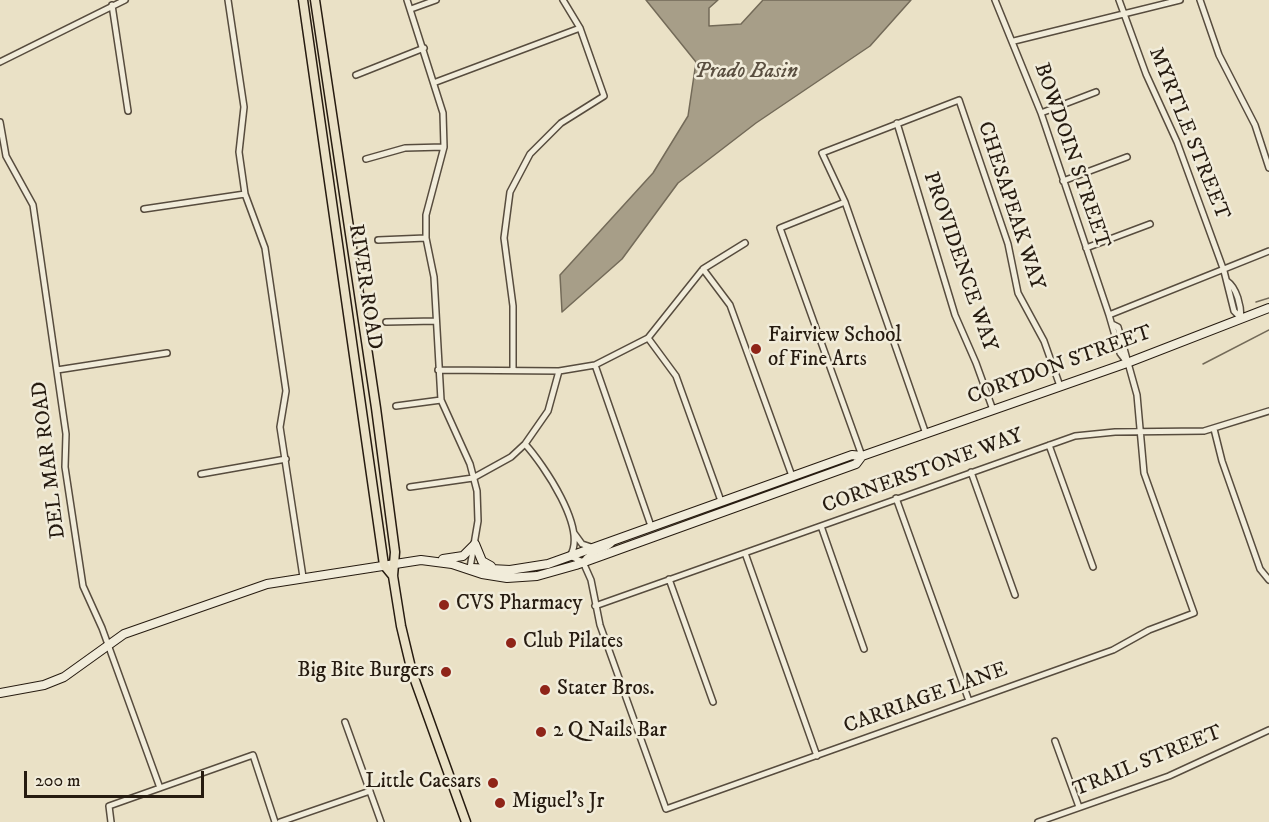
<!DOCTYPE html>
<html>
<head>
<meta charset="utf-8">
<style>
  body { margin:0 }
  #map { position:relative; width:1269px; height:822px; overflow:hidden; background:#eae1c6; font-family:"IM FELL DW Pica",serif }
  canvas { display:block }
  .scale { position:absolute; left:24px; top:771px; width:180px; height:27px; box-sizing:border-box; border:3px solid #261b10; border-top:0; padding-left:8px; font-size:18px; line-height:21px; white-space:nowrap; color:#261b10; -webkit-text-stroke:4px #f1ecda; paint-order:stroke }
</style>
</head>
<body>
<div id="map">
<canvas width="1269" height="822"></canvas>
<div class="scale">200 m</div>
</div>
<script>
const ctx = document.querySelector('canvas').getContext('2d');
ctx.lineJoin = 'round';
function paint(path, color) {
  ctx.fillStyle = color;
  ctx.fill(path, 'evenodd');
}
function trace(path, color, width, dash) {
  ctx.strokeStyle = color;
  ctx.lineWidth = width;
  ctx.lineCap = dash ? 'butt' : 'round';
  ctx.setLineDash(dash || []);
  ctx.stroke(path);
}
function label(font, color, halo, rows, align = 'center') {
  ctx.font = font + ' "IM FELL DW Pica",serif';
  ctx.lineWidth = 5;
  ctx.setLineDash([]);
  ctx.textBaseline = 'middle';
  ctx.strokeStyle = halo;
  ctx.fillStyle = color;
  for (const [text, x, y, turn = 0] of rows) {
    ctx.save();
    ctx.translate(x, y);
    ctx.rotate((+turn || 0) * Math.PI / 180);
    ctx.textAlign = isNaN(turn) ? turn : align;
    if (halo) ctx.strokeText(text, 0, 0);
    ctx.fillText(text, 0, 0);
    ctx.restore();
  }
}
const water = new Path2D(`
  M646,0h72l-9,8v18l32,-2 22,-24h148l-41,46 -114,77 -78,60 -56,76 -60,53 -2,-37 93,-102 35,-57 8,-54z`);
paint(water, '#a79e88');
trace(water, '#736a58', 1.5);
trace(new Path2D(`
  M1256,302l13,-4
  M1203,364l66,-34`), '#736a58', 1.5);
const street = new Path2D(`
  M228,0l16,107 -5,45 6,42 20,54 21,143 -6,36 23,150
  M407,0l36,113 1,34 -18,68v23l8,39 7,123 29,64 7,27 1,30 -8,47
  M995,0l46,113 68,202 11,38 6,8
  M1119,0l27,74 31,68 47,129 10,40 7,7
  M1200,0l19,55 36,70 14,43
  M112,5l16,106
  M411,9l25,-9
  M1014,41l166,-41
  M0,62l125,-62
  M356,75l68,-27
  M436,82l144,-54
  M1041,113l55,-21
  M0,122l6,34 27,49 33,229 -1,33 18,119 19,42 58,160
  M897,123l58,192 21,48 17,47
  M366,159l39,-11 39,-1
  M1063,181l64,-24
  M845,202l-65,26 82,228
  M144,209l101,-15
  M378,240l48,-2
  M1086,248l64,-24
  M703,269l27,36 62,171
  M1227,281c10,7 14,25 14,37
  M1109,315l160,-64
  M386,322l50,-1
  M648,338l28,38 45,125
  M595,365l56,161
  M57,370l110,-17
  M438,370l121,1 36,-6 53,-27 55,-69 42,-26
  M513,370v-64l-9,-68 6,-46 20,-38 31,-31 43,-27 -24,-68 -17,-28
  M396,406l45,-6
  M1214,429l8,32 38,108 9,11
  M926,434l-81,-232 -23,-49 137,-53 49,144 10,49 26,48 16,45
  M525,444c18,20 63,85 45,112l13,6
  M1049,445l44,122
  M971,472l44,123
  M201,474l85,-15
  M410,487l63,-9 38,-21 14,-13 23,-33 11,-40
  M896,498l73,203
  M821,526l43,123
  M574,533l8,11 9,3
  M745,553l72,203
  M583,562l8,18 9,45 66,184 447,-159 36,-20 45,-17 -50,-140 -7,-78 -19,-68 -6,-3
  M583,562c7,-13 24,-10 31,-21
  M669,579l44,123
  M595,606l480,-170 40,-4 89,-1 65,-20
  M345,722l36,100
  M1055,741l24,66
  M111,822l-2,-16 144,-51 22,67
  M280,822l90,-31
  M1038,822l131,-46 100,-46`);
const secondary = new Path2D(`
  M475,544l7,17 9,5
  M443,559l20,-3 12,-12
  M472,568l38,2 38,-6 304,-109 10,1 265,-93 142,-55
  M0,693l44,-8 20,-8 60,-43 143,-50 154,-24 31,4 30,10 25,4 30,-2 39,-11 280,-101 6,-8`);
const primary = new Path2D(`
  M303,0l81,565 9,11
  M315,0l61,408 19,144 -2,24 8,50 11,46 54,150`);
trace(street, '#574c3e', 8);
trace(secondary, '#261b10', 10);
trace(primary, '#261b10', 11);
trace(street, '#f1ecda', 5);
trace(secondary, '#f1ecda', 8);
trace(primary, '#eae1c6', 8);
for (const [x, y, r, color] of [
  [756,349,6,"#8f2418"],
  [444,605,6,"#8f2418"],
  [511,643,6,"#8f2418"],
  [446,672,6,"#8f2418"],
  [545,690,6,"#8f2418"],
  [541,732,6,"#8f2418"],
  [493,783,6,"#8f2418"],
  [500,803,6,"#8f2418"]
]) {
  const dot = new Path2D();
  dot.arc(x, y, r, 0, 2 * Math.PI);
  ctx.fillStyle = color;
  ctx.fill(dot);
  trace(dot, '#f1ecda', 2);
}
label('21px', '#261b10', '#f1ecda', [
  ["MYRTLE STREET",1188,134,68],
  ["BOWDOIN STREET",1071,156,71],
  ["CHESAPEAK WAY",1010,206,72],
  ["PROVIDENCE WAY",959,262,71],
  ["RIVER ROAD",364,287,81],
  ["CORYDON STREET",1060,366,-20],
  ["DEL MAR ROAD",50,460,-97],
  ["CORNERSTONE WAY",923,472,-20],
  ["CARRIAGE LANE",926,699,-20],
  ["TRAIL STREET",1148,762,-22]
]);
label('21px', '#261b10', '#f1ecda', [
  ["Fairview School",768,337],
  ["of Fine Arts",768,361],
  ["CVS Pharmacy",456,605],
  ["Club Pilates",523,643],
  ["Big Bite Burgers",434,672,"right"],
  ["Stater Bros.",557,690],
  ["2 Q Nails Bar",553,732],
  ["Little Caesars",481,783,"right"],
  ["Miguel’s Jr",512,803]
], 'left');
label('italic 22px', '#5a4f40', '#f1ecda', [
  ["Prado Basin",746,72]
]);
</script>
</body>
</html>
